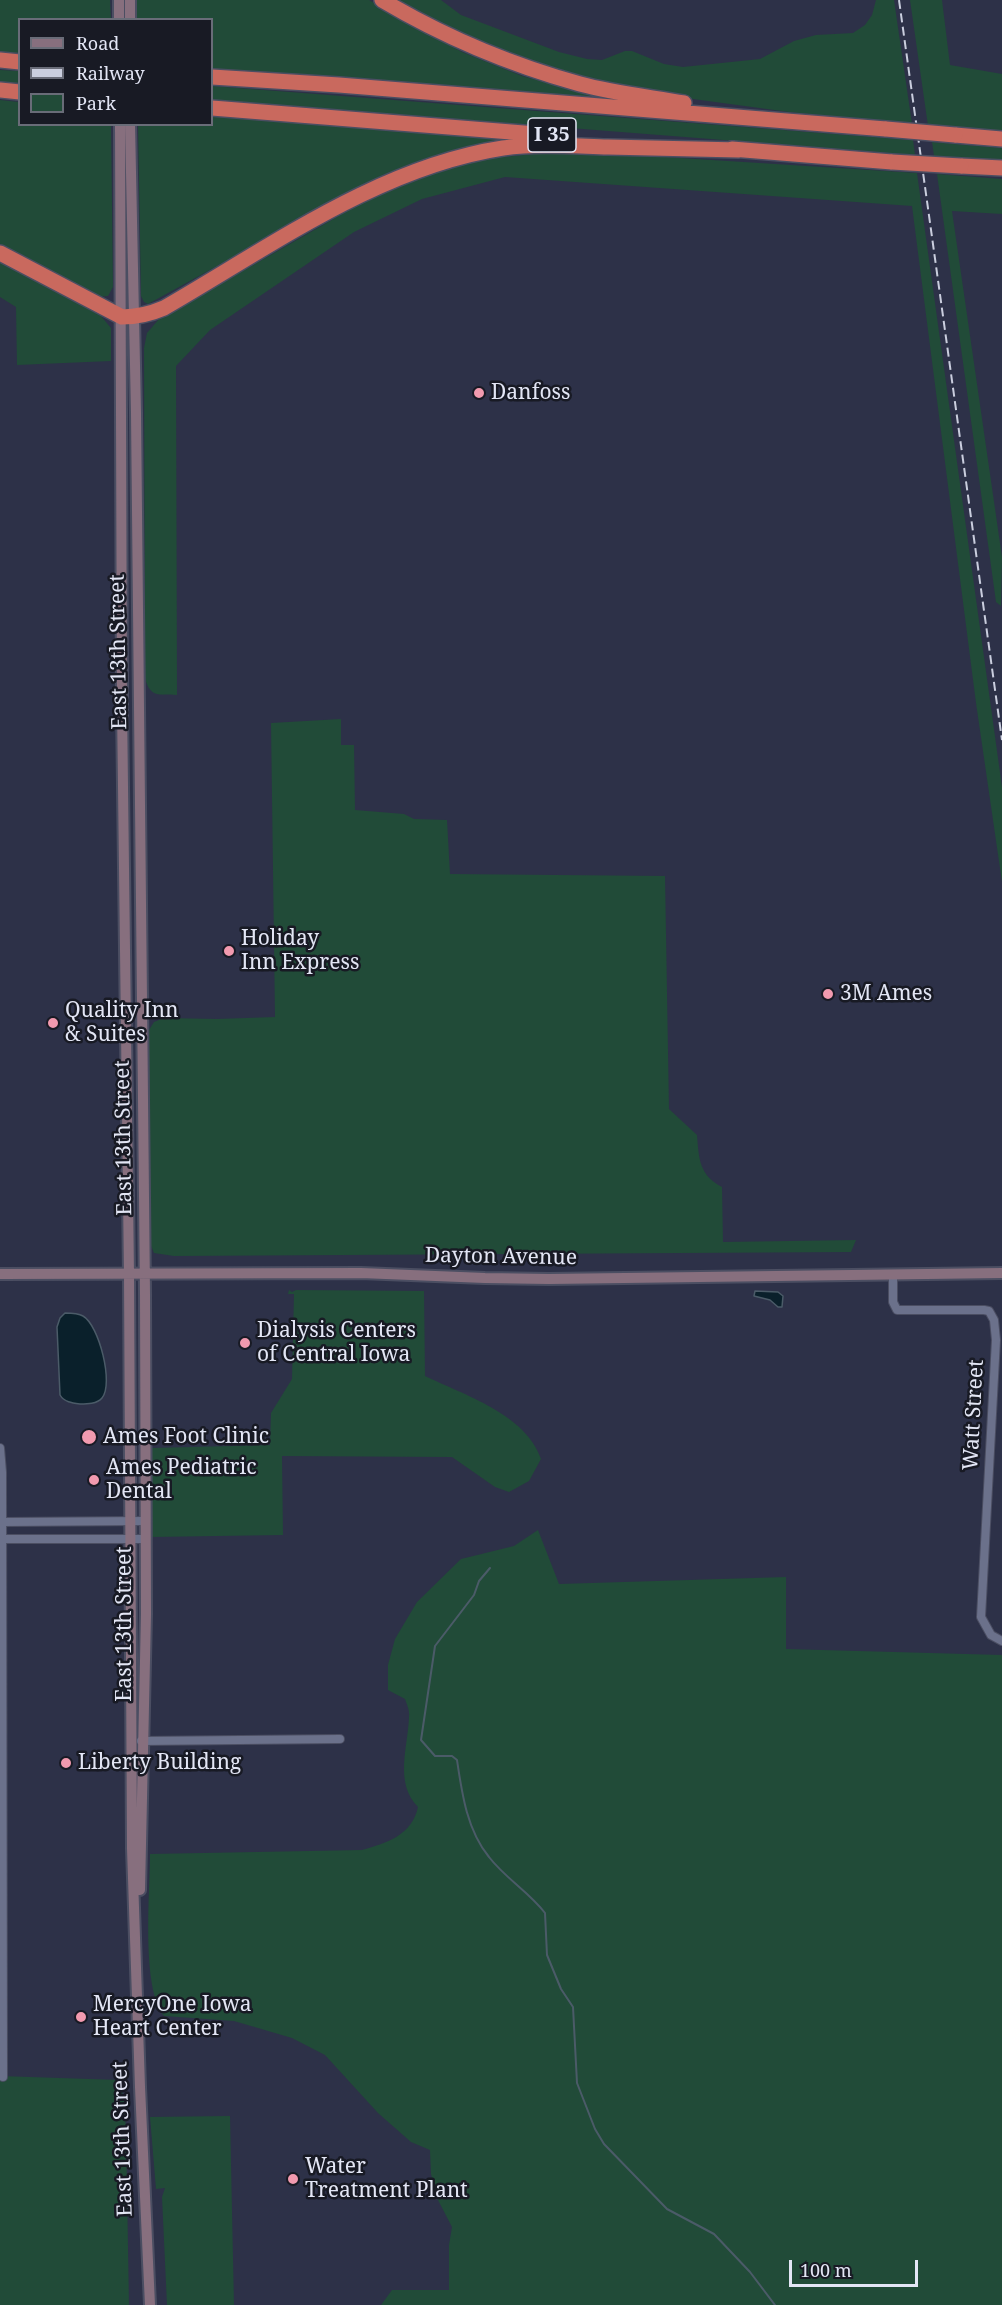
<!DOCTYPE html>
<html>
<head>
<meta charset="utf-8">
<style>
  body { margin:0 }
  #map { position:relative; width:1002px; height:2305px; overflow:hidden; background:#2d3148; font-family:"Noto Serif",serif }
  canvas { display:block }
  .legend { position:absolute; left:18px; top:18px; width:195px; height:108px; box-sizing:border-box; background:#181a24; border:2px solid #696c78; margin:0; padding:8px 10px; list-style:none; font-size:18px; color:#e3e6f5 }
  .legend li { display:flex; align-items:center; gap:12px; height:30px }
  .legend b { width:30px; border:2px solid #696c78 }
  .scale { position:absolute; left:789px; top:2260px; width:129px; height:27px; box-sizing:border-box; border:3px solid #e3e6f5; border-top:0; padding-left:8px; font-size:18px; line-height:21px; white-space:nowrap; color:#e3e6f5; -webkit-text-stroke:4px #181a24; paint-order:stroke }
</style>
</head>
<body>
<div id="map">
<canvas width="1002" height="2305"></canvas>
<ul class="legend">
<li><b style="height:8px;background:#876f7e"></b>Road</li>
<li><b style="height:8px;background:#cacede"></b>Railway</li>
<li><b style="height:16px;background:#214b38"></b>Park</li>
</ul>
<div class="scale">100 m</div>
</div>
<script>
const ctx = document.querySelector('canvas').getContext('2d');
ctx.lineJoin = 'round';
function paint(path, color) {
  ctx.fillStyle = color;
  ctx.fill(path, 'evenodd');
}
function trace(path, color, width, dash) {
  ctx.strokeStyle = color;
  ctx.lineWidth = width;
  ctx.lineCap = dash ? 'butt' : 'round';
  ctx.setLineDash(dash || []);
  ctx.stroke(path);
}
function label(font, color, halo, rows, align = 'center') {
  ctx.font = font + ' "Noto Serif",serif';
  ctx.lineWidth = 5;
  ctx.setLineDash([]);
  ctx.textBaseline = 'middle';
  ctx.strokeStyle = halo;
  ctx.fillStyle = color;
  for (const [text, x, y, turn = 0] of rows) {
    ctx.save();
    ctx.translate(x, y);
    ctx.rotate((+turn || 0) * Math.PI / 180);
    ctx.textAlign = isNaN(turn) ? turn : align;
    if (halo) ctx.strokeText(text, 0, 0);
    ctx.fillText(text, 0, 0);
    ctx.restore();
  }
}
paint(new Path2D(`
  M0,0h110l1,19 -91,1 -1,35 -19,-2z
  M136,0h233l93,52 60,24 71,19 -2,3 -379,-28v-50h-76z
  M389,0h52l20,15 98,37 28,7 15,1 23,-9h7l32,13 19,3 77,-8 34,-18 22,-6 37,-2 12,-8 7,-10 4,-15h18l18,124 -123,-12 -155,-21 -126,-32z
  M910,0h32l8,65 52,9v57l-74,-5z
  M0,70l19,1v14l-19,-1z
  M212,86l701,54 2,15 -703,-55z
  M0,100l19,2 1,22 91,1 2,162 -5,9 -11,1 -97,-51z
  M212,116l302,23 -69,15 -62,21 -235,129 -4,-2 -3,-6 -3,-171 74,-1z
  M932,142l70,6v13l-68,-5z
  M546,153l103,3 268,17 85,614v95l-26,-179 -64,-497 -407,-29 -83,22 -68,33 -144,98 -34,36 1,329c-18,-1 -27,3 -32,-17l-1,-330 3,-15 12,-14 204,-117 83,-34 45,-10z
  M937,174l65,5v35l-50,-3 50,346 -1,49 -5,-4z
  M0,258l101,58 10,12v33l-94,4 -1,-58 -16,-10z
  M341,719v26h13l1,65 49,4 10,5 33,1 3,54 215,2 4,233 28,26c2,24 2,40 25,52l1,55 133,-2 -5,12 -677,4 -20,-3 -5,-12 -2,-208 7,-11 10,-4 53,1 58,-2 -4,-294z
  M289,1290l3,2 4,-2 128,1 1,85c39,19 101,38 116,83l-12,22 -20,11 -14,-5 -43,-30 -170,-1 1,79 -132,2 1,-89 118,-3 1,-32 21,-34 2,-85h-6z
  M538,1530l21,54 227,-7v72l216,6v650h-621l11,-15h57v-45l3,-18 -14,-27 -7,-26 -1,-24 -19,-8 -33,-29 -53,-58 -33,-17 -58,-17 -70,-5c-23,-28 -14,-124 -14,-162l212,-4c25,-7 50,-15 56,-43 -24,-24 -10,-60 -9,-90 1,-6 -2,-12 -4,-18l-17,-9v-25l7,-26 22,-37 44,-43 53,-13z
  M0,2076l119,4 5,19 2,31 3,175h-129z
  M230,2116l4,189h-67l-5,-108 3,-9 -9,1 -6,-72z`), '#214b38');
const water = new Path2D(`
  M755,1291l23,1 5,4 -1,11h-4l-8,-7 -16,-4z
  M65,1313c6,0 13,0 18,3 16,9 31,68 19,82 -5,6 -15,6 -22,6 -8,-1 -16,-2 -20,-9l-3,-68 3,-9z`);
paint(water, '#0a202b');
trace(water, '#4b5b68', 1.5);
trace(new Path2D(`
  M490,1568l-11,13 -5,14 -39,51 -14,94 14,16h17l5,4c5,34 10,70 32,97 16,21 40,35 56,56l2,42 14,34 12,18 4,76 18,46 9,15 63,65 47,25 36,38 25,33`), '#4b5b68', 2);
const street = new Path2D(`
  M893,1275v27l4,8h87l5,1 5,9 2,20 -15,277 10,18 11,6
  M0,1448l2,24 1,605
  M2,1522l143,-1
  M2,1539h143
  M141,1741l199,-2`);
const secondary = new Path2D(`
  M119,0v20
  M130,20v-20
  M120,124l2,581 7,570 3,573 8,239 10,218
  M130,124l6,289 9,881 1,320 -6,276
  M0,1274l361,-1 124,5 64,1 453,-6`);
const highway = new Path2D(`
  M382,0c64,38 126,64 198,84 33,9 70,13 104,19
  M0,60l20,2
  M212,77l127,8 547,44
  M0,90l20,2
  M212,108l349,28
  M955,135l47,4
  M732,149l160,13
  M961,166l41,2
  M0,253l122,64c15,0 28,-3 42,-9 106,-61 215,-141 339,-160 35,-5 70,-2 105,-1 43,1 87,2 131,3`);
trace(street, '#4b4e62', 10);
trace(secondary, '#4b4e62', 14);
trace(highway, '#4b4e62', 18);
trace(street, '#6b718b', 8);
trace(secondary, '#876f7e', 10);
trace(highway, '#c9695e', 15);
trace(new Path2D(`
  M899,0l103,740`), '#cacede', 2, [9, 4.5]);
const highwayBridge = new Path2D(`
  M886,129l69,6
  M892,162l69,4`);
trace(highwayBridge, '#4b4e62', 18, []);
trace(highwayBridge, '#c9695e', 15);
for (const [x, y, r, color] of [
  [479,393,6,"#f29aaf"],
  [229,951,6,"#f29aaf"],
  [828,994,6,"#f29aaf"],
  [53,1023,6,"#f29aaf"],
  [245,1343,6,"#f29aaf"],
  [89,1437,8,"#f29aaf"],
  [94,1480,6,"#f29aaf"],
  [66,1763,6,"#f29aaf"],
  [81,2017,6,"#f29aaf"],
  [293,2179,6,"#f29aaf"]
]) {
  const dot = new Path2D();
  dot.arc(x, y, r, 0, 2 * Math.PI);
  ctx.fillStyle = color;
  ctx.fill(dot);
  trace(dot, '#181a24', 2);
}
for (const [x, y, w] of [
  [552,135,48]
]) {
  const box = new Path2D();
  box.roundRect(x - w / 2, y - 17, w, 34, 4.5);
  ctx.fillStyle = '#181a24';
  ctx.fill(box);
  trace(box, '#e3e6f5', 1.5);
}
label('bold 20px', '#e3e6f5', null, [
  ["I 35",552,135]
]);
label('21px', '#e3e6f5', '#181a24', [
  ["Danfoss",491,393],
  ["Holiday",241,939],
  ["Inn Express",241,963],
  ["3M Ames",840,994],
  ["Quality Inn",65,1011],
  ["& Suites",65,1035],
  ["Dialysis Centers",257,1331],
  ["of Central Iowa",257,1355],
  ["Ames Foot Clinic",103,1437],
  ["Ames Pediatric",106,1468],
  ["Dental",106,1492],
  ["Liberty Building",78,1763],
  ["MercyOne Iowa",93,2005],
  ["Heart Center",93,2029],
  ["Water",305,2167],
  ["Treatment Plant",305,2191]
], 'left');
label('21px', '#e3e6f5', '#181a24', [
  ["East 13th Street",119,652,-91],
  ["East 13th Street",124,1138,-91],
  ["Dayton Avenue",501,1257,1],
  ["Watt Street",974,1415,-87],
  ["East 13th Street",125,1624,-90],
  ["East 13th Street",123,2139,-92]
]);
</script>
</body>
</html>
